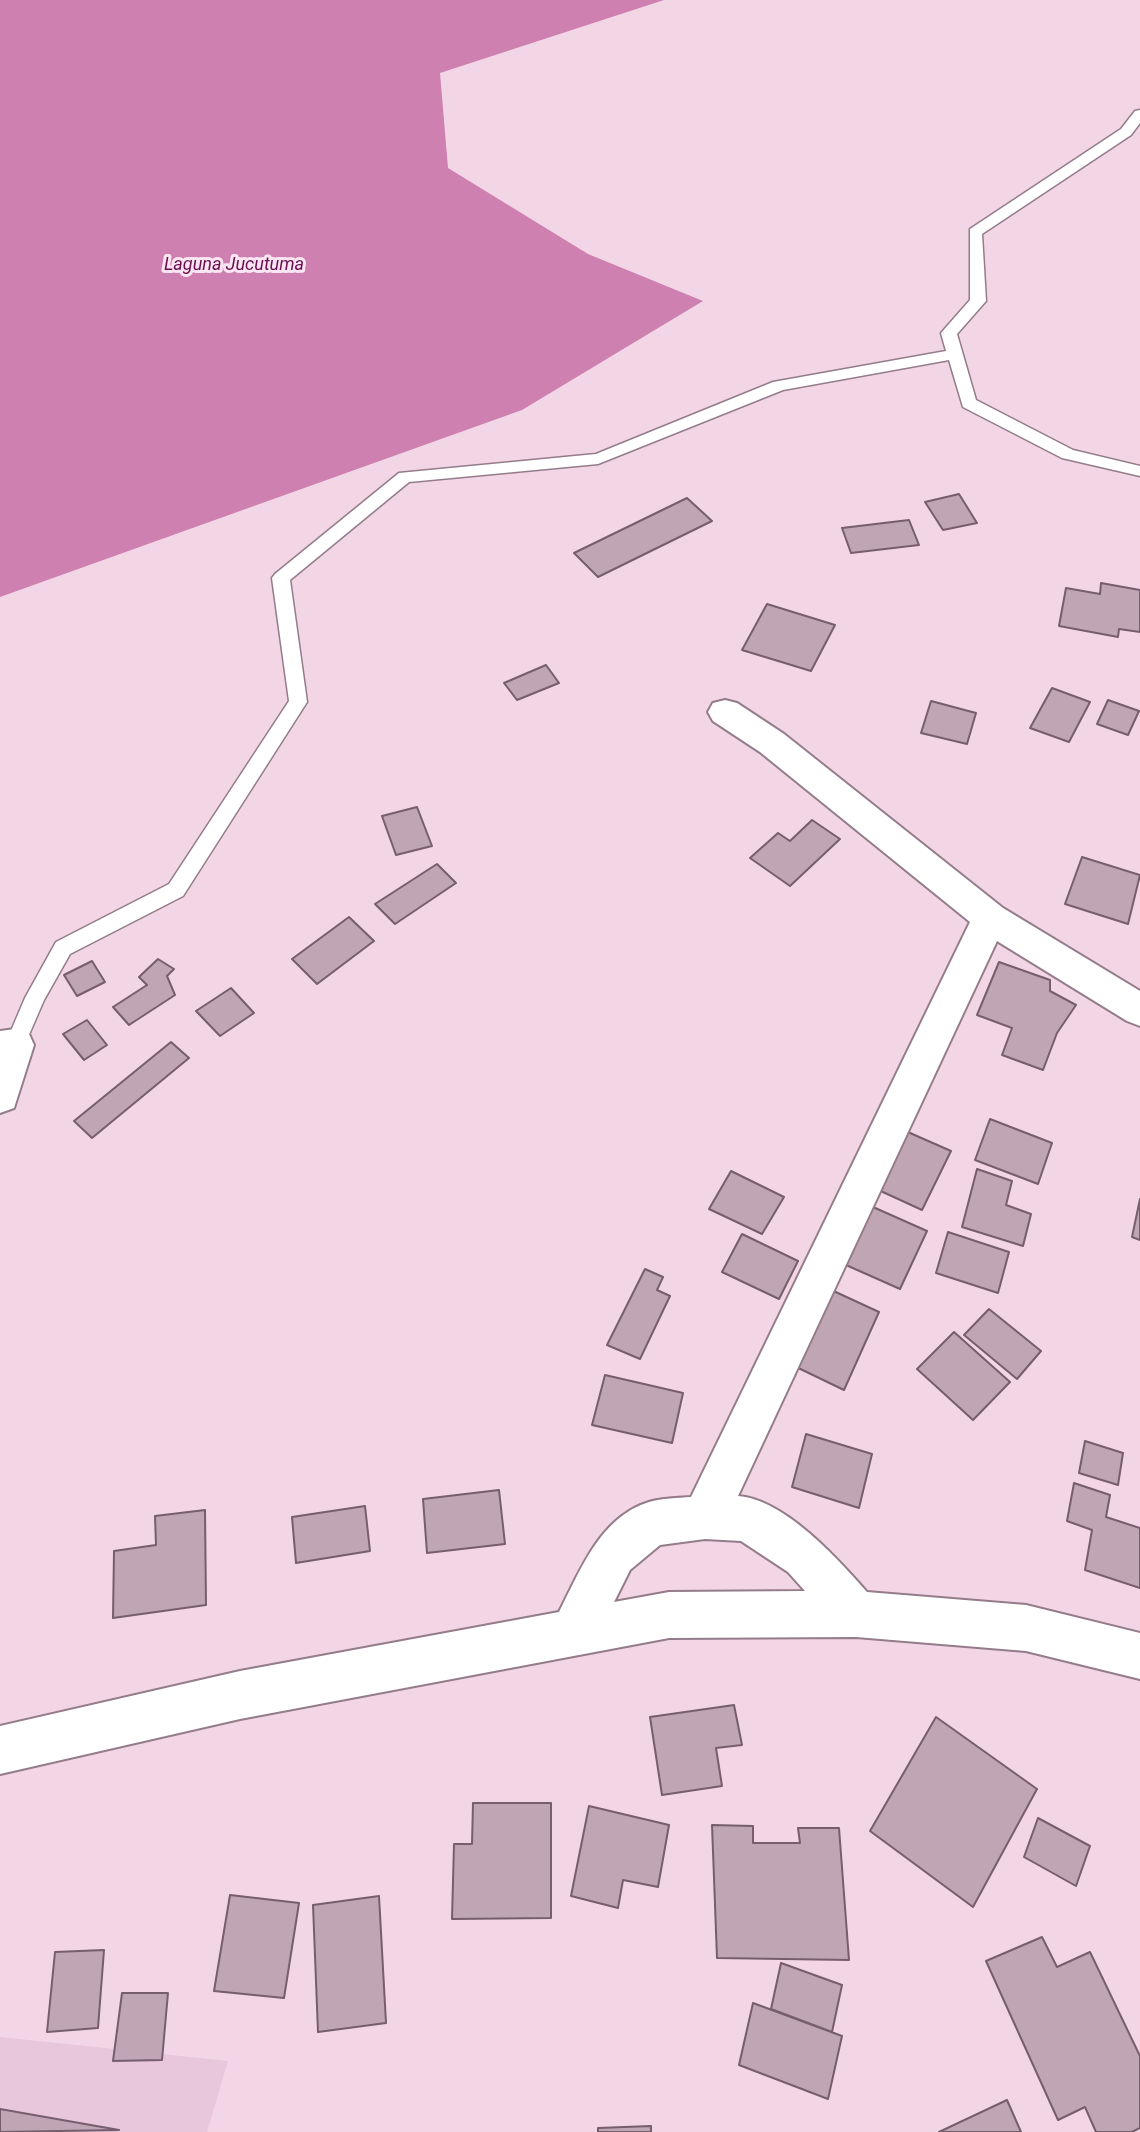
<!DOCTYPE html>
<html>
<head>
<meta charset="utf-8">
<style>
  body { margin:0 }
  canvas { display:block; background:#f2d6e6 }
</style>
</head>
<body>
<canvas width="1140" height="2132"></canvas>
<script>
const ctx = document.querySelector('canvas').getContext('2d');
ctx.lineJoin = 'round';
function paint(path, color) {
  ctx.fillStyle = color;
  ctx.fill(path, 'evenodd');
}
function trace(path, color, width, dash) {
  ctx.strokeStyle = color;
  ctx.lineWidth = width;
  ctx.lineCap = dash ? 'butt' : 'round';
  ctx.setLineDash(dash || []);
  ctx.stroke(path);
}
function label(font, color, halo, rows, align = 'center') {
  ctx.font = font + ' Roboto,sans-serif';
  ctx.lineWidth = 6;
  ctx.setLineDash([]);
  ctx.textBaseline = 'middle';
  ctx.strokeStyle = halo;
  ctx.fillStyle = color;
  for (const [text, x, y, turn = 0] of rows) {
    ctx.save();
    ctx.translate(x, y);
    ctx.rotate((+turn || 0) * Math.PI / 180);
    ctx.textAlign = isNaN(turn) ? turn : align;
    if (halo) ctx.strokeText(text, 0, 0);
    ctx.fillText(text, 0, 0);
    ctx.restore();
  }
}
paint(new Path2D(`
  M0,2037l228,24 -21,71h-207z`), '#e8c7da');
paint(new Path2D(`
  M0,0h664l-224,73 8,95 140,86 115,47 -181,109 -522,187z`), '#ce81b0');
const building = new Path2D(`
  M959,494l18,29 -34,7 -18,-28z
  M687,498l25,23 -114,56 -24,-24z
  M909,520l10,25 -68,8 -9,-25z
  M1101,583l39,7v42l-21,-3 -1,8 -59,-11 7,-38 34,6z
  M767,604l68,21 -24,46 -69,-21z
  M546,665l13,18 -42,17 -13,-17z
  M1052,688l38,14 -21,40 -39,-14z
  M1108,700l31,11 -11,24 -31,-11z
  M931,701l45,12 -9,31 -46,-11z
  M417,807l15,39 -36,9 -14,-39z
  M812,820l28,19 -50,47 -40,-28 28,-25 12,8z
  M1082,857l58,18 -12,49 -63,-20z
  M437,864l19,19 -61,41 -20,-20z
  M349,917l25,24 -57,43 -25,-25z
  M158,959l16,10 -7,7 8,19 -46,30 -16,-18 34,-22 -8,-8z
  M92,961l13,21 -28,14 -13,-21z
  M999,962l51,18v11l26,14 -19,28 -14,37 -41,-15 10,-27 -35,-13z
  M231,988l23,25 -34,23 -24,-25z
  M87,1020l20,25 -23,15 -21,-26z
  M171,1042l18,16 -97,80 -18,-17z
  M990,1119l62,24 -14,41 -63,-24z
  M901,1129l50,22 -29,59 -50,-23z
  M977,1169l35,12 -6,24 25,9 -8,32 -61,-19z
  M731,1171l53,26 -22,37 -53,-25z
  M1140,1199v41l-8,-3z
  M864,1203l63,28 -27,58 -63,-28z
  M948,1232l61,20 -11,41 -62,-20z
  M742,1234l56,27 -19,38 -57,-27z
  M645,1269l18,8 -6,13 13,6 -30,63 -33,-14z
  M827,1288l52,24 -35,78 -54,-26z
  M989,1309l52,42 -24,28 -53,-44z
  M954,1332l56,50 -37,38 -56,-51z
  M605,1375l78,18 -11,50 -80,-18z
  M806,1434l66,20 -13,54 -67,-21z
  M1085,1441l38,12 -5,32 -39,-12z
  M1074,1483l36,12 -4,22 34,11v60l-55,-18 7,-40 -25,-9z
  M499,1490l6,54 -78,9 -4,-54z
  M365,1506l5,45 -74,12 -4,-46z
  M205,1510l1,95 -93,13 1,-67 42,-6 -1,-29z
  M734,1705l8,40 -26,3 6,38 -60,9 -12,-78z
  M936,1717l101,72 -64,118 -103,-76z
  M473,1803h78v115l-99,1 2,-75h18z
  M589,1806l80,19 -11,62 -35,-7 -5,28 -47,-12z
  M1038,1818l52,28 -14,40 -52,-29z
  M712,1825l41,1v17h47l-2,-15h41l10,132 -132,-2z
  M230,1895l69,8 -15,95 -70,-7z
  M379,1896l7,127 -68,9 -5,-127z
  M1042,1937l15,30 33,-15 50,104v72l-8,4h-36l-11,-25 -27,13 -72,-159z
  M104,1950l-6,78 -51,4 8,-80z
  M781,1963l61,22 -10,47 -61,-23z
  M122,1993h46l-6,67 -49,1z
  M753,2003l89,33 -14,63 -89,-34z
  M1007,2100l14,32h-82z
  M0,2109l119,21 -119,2z
  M651,2126v6h-53v-4z`);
paint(building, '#c0a6b4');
trace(building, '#765e6c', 2);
const lane = new Path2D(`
  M1140,110v13l-9,12 -149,99 4,67 -29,33 19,66 97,50 67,16v10l-78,-18 -99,-51 -14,-47 -166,30 -185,74 -189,18 -119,98 17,122 -124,194 -113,58 -26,46 -22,51 -7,3 -7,-3 -3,-6 20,-47 31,-56 113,-58 120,-183 -17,-123 3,-4 124,-101 197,-19 177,-72 173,-31 -5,-18 29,-33v-71l151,-100 14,-18z`);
const street = new Path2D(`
  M725,700l12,3 47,31 219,174 137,83v35l-13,-5 -130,-80 -259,555c46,3 100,63 129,96l159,13 114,28v46l-114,-28 -170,-14 -187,1 -429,81 -240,55v-48l240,-55 319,-59c21,-41 41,-95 90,-110 13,-4 29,-4 42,-5l279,-575 -210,-170 -47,-31 -5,-9 5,-9zM705,1539l36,2 47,31 17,19 -136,1 -55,10 16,-32 30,-25z
  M15,1029l14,5 5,11 -20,63 -14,5v-82z`);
trace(lane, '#947c8a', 3);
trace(street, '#947c8a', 4);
paint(lane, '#fff');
paint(street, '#fff');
label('italic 18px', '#6b0f50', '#fce5f2', [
  ["Laguna Jucutuma",234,265]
]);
</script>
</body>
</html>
